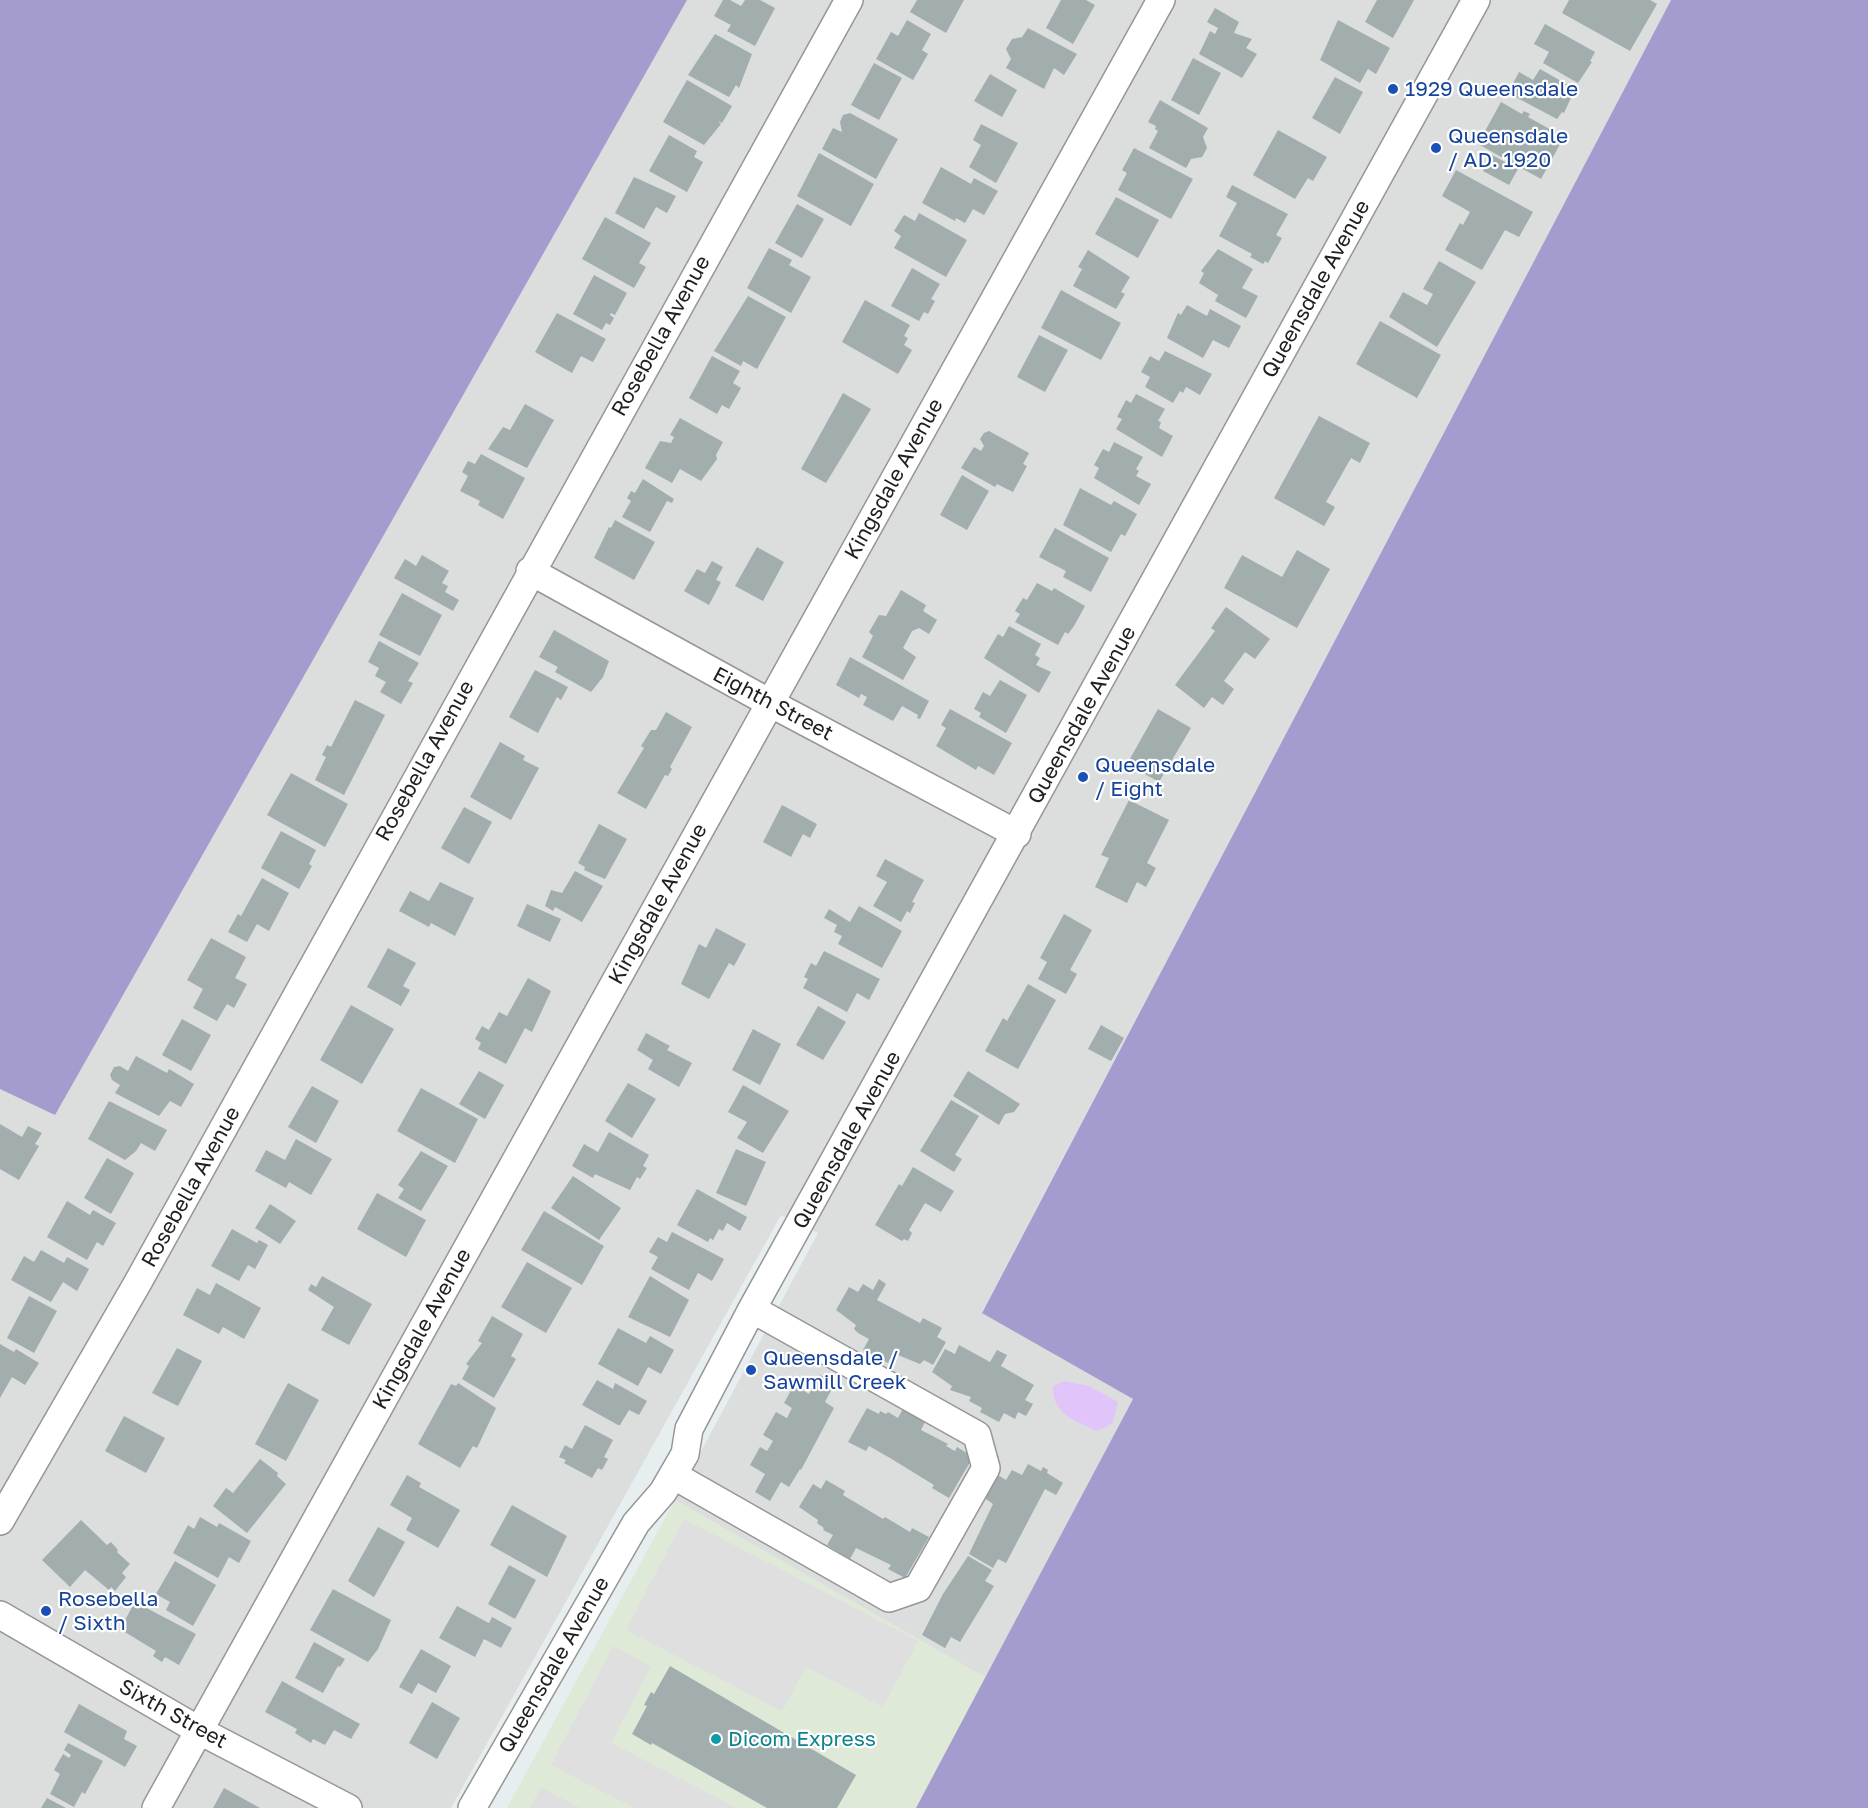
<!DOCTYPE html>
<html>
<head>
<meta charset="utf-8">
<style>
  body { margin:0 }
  canvas { display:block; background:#e6eef0 }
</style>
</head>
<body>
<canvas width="1868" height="1808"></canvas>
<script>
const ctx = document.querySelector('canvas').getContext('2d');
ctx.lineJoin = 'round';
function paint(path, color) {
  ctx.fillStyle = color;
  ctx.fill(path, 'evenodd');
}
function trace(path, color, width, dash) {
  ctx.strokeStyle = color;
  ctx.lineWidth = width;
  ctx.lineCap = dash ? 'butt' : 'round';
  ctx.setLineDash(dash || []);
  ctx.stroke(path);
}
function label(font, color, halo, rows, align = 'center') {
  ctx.font = font + ' "Golos Text",sans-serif';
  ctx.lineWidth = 4.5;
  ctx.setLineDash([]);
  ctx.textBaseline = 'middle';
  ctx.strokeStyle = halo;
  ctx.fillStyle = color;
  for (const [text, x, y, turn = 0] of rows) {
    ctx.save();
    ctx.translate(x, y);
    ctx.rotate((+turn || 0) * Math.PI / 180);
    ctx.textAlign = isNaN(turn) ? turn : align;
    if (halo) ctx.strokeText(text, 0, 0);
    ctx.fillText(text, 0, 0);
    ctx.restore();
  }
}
paint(new Path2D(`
  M665,0h1006l-689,1312 151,87 -147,279 -311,-178 143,-267 -37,-18 -330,593h-451v-719l55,25z`), '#dcdddd');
paint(new Path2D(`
  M675,1500l311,178 -70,130h-409z`), '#dee9d8');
paint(new Path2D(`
  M0,0h687l-632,1115 -55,-26z
  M1671,0h197v1808h-952l217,-409 -151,-86z`), '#a49bce');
paint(new Path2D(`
  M1064,1381l25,5 29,16 -6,22 -15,7c-22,-10 -45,-17 -44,-45z`), '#e1c4f9');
paint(new Path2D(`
  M684,1519l234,122 -35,66 -77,-40 -24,44 -156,-81z
  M613,1646l38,20 -40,77 126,65h-103l-83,-43z
  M541,1787l39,21h-50z`), '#dfdfdf');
paint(new Path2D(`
  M723,0h7l11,6 4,-6h15l15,8 -20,38 -28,-15 4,-6 -17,-9z
  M917,0h47l-18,33 -36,-21z
  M1061,0h25l9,5 -22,39 -27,-16z
  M1377,0h37l-21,38 -28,-16z
  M1569,0h81l7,4 -27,47 -68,-38z
  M1215,8l24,14 -5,11 18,6 -6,9 11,6 -15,24 -43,-24 11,-23 5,3 3,-6 -11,-6z
  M907,20l24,14 -9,16 6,4 -15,26 -37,-21 15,-27 7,4z
  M1338,20l52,28 -14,26 -8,-5 -8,14 -40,-23z
  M1545,24l50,28 -5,9 2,1 -14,21 -35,-20 6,-11 -15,-8z
  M1028,28l49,26 -13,21 -10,-7 -10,21 -38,-21 5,-9 -5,-10 6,-10 10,-2z
  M715,34l37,20 -13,34 -3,-3 -7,12 -41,-22z
  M1193,58l28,15 -22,42 -28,-15z
  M874,63l28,15 -23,42 -28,-15z
  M1540,69l35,20 -11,24 -2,-1 -5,7 -49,-26 11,-21 14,8z
  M990,74l27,16 -15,27 -28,-16z
  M1335,77l28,15 -23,42 -28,-16z
  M687,80l45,26 -10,17 -4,-2 3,3 -17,21 -41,-23z
  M1160,100l48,28 -5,9 4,11 -5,9 -11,2 -5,9 -37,-20 9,-17 -3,-2 1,-3 -8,-4z
  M1501,102l21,12 2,-3 6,3 -2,3 36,20 -23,42 -63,-35z
  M850,113l48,26 -22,40 -54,-30 11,-21 9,4 -2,-10 3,-7z
  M981,124l37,19 -22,40 -27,-16 12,-22 -8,-5z
  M1278,130l49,27 -14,24 -5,-3 -13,21 -42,-24z
  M669,135l28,16 -3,6 9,5 -16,30 -38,-21z
  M1134,148l59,31 -22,40 -53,-29 9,-17 -5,-3z
  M819,153l55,31 -23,42 -54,-30z
  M1492,155l26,14 -9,16 -26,-14z
  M941,167l30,17 3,-6 24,13 -14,24 -11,-6 -8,14 -9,-5 -1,3 -33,-18z
  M1456,170l77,42 -14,25 -14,-7 -23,40 -37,-20 15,-27 3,2 7,-13 -28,-16z
  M634,177l42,19 -9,17 -11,-6 -12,22 -29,-16z
  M1232,185l56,29 -12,21 6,3 -14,25 -3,-2 -2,3 -13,-7 2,-3 -33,-18 18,-33 -11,-6z
  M1116,197l43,23 -21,38 -43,-24z
  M797,204l27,15 -22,39 -27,-15z
  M919,213l48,27 -21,37 -52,-29 7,-12 -7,-5 10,-16 11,6z
  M605,217l46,26 -12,20 7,4 -12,21 -52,-29z
  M769,248l23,12 -3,5 22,12 -20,36 -44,-25z
  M1218,249l35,20 -11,19 16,8 -12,22 -31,-17 3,-6 -19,-12 5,-10 -3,-2z
  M1088,250l42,27 -9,15 4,2 -9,15 -43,-23 9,-17 -4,-2z
  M1439,261l37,21 -39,65 -48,-30 14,-25 24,13 6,-11 -10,-5z
  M912,268l28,16 -9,15 4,2 -7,13 -4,-2 -5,9 -28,-15z
  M594,275l33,18 -12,22 -4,-2 -1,2 4,3 -4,7 -4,-2 -4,7 -29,-16z
  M1061,290l60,33 -20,37 -60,-32z
  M748,296l38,21 -29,52 -14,-8 -2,5 -27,-15z
  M865,300l45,25 -6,11 4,2 -4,7 8,5 -14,24 -56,-32z
  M1187,305l20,11 3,-7 31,17 -12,22 -16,-8 -10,18 -36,-20 11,-25 3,2z
  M557,313l49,26 -13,23 -12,-6 -9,17 -37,-21z
  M1380,321l61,34 -24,43 -61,-34z
  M1039,335l29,15 -23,42 -28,-15z
  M1165,351l47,23 -12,21 -14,-8 -3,6 -3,-2 -7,12 -28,-16 5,-10 -9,-5 9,-16 9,5z
  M712,356l28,15 -7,12 8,5 -12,21 -7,-4 -5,9 -28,-16z
  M843,393l28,16 -45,74 -25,-14z
  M1136,394l29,15 -7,12 3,1 -2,6 14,8 -11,21 -46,-28 6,-10 -5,-2 9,-17 5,3z
  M525,404l29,16 -27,48 -39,-19 15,-22 7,3z
  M1319,416l51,27 -10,20 -9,-5 -25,44 9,5 -11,19 -50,-28z
  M680,418l43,24 -7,13 1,4 -16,22 -21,-12 -8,14 -27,-15 15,-27 11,2 3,-6 -4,-2z
  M989,431l40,22 -6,11 4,2 -14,26 -16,-8 -2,3 -34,-19 13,-21 7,4 3,-5 -4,-7 4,-6z
  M1114,442l29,15 -7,12 3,2 -3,5 15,8 -12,21 -45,-27 5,-10 -5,-3 9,-16 6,3z
  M481,454l44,24 -22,41 -25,-14 2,-4 -20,-10 8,-15 -6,-4 6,-11 7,3z
  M962,475l27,16 -22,39 -27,-15z
  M643,479l31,20 -2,4 -5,-2 -17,31 -28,-15 9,-16 -4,-3 4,-7 4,2z
  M1080,488l31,17 3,-4 23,13 -12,22 -4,-2 -10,18 -48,-27z
  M615,520l40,22 -21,38 -40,-22 15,-31 2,1z
  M1055,528l54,30 -18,34 -28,-15 3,-6 -27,-14z
  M757,547l27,15 -21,39 -28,-15z
  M1297,550l33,19 -33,59 -73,-40 18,-33 40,22z
  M422,555l27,16 -7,12 6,3 -3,6 14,8 -6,11 -59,-33 11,-19 11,7z
  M712,561l11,6 -7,13 5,2 -12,23 -25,-14 13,-22 8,4z
  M1037,583l15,8 2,-3 31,18 -11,20 -6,8 -3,-2 -7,13 -43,-23 5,-8 -5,-3 8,-13 4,2z
  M901,590l25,15 -3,6 14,9 -8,14 -10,-6 -7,3 -9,17 13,9 -13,23 -41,-23 11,-21 -4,-4 10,-17 7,1z
  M402,593l40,22 -22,41 -41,-21z
  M1226,607l44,32 -15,20 -10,-7 -21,29 10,8 -11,16 -11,-8 -8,11 -29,-23 40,-54 -4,-3z
  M1009,626l32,18 -6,11 5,3 -4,7 15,7 -12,21 -55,-35 14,-24 5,3z
  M554,630l55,31 -6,16 -12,15 -36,-20 3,-5 -19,-10z
  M379,641l40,22 -11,18 5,2 -12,21 -21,-12 6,-10 -11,-6 4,-8 -11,-6z
  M850,657l79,44 -9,18 -3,-1 1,-3 -16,-9 -9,15 -30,-16 4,-8 -6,-3 -2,4 -23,-13z
  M535,670l33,17 -7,13 -4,-3 -19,36 -29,-16z
  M1000,680l27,15 -21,38 -27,-16 2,-4 -7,-4 9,-17 7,4z
  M355,700l30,15 -41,80 -29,-15 11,-23 -4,-2 5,-10 4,2z
  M950,709l62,34 -18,32 -16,-9 -2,4 -40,-24 10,-18 -5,-3z
  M1158,709l33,19 -32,54 -32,-18z
  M666,712l26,15 -22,40 2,2 -4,7 -3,-1 -19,34 -29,-16 27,-45 -3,-2 10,-16h5z
  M500,742l25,14 -2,4 16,8 -28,52 -41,-23z
  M291,773l57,31 -23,43 -58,-32z
  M1129,800l40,20 -22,43 9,5 -10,19 -9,-5 -10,21 -32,-16 14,-29 -8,-3z
  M782,805l35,19 -7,14 -7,-4 -12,23 -28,-15z
  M464,807l28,15 -23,42 -28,-16z
  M599,824l28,15 -22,40 -21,-9 1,-3 -7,-4z
  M281,831l35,19 -7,14 3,2 -13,23 -38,-21z
  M885,859l39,21 -12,22 3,1 -5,10 -3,-2 -6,11 -28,-16 14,-24 -11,-6z
  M575,871l28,15 -21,36 -27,-15 -2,4 -8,-5 6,-16 11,3z
  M262,878l27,15 -20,38 -12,-7 -10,18 -19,-10 10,-18 3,2z
  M440,882l34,16 -19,38 -24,-13 -2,4 -30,-16 11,-20 19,10z
  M527,904l34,15 -11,23 -33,-16z
  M859,906l43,25 -20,37 -44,-24 4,-8 -8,-4 3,-7 -13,-7 5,-9 21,13z
  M1064,914l28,16 -22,40 7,4 -11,20 -28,-15 9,-17 -7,-4z
  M716,928l30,16 -12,22 -5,-3 -20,36 -28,-15 18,-40 7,4z
  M211,938l35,19 -11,21 12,6 -13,24 -7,-4 -10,17 -24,-13 10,-19 -16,-9z
  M388,948l28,15 -13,23 7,4 -9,16 -34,-19z
  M824,951l56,28 -11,21 -12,-7 -10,19 -44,-24 5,-9 -4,-2 7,-14 5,3z
  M528,978l23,13 -19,41 -7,-4 -19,36 -28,-15 3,-6 -6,-4 7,-13 7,4 10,-18 8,4z
  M1028,984l28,16 -38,69 -33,-18 18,-33 4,3z
  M351,1005l43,24 -32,55 -42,-24z
  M818,1006l28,16 -23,38 -27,-15z
  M182,1019l29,16 -20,36 -29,-16z
  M1101,1025l23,13 -13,23 -23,-12z
  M753,1029l28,15 -21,41 -28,-15z
  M646,1033l24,13 -3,4 25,13 -13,24 -31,-18 5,-9 -16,-10z
  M136,1056l31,17 2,-4 25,15 -13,23 -11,-6 -11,15 -44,-23 5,-8 -8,-5 -2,-5 4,-8 6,-1 8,5z
  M479,1071l25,14 -19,34 -26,-15z
  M968,1071l52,33 -6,8 -9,2 -6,11 -46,-29z
  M628,1083l28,16 -24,39 -27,-17z
  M743,1085l46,26 -26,42 -26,-15 10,-16 -19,-10z
  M312,1086l27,15 -23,42 -28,-16z
  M421,1088l57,31 -23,44 -58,-32z
  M951,1100l28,16 -24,39 7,4 -8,13 -34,-21z
  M109,1101l58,29 -12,21 -14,-8 -5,8 -11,9 -37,-21z
  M0,1124l22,13 6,-11 14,7 -7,11 4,2 -20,34 -19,-11z
  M609,1132l40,23 -6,11 4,2 -7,11 -3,-2 -7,13 -35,-16 -2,4 -21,-12 12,-22 14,8z
  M296,1139l36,20 -21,36 -22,-13 -3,6 -31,-17 11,-21 19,10z
  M736,1149l30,13 -20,44 -30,-13z
  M421,1151l27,15 -27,45 -23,-13 6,-9 -6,-4z
  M107,1158l27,15 -23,41 -27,-16z
  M913,1167l41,24 -13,21 -16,-9 -16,27 3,3 -4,8 -4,-2 -2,2 -27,-16 24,-41 3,2z
  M573,1176l48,32 -22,32 -48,-32z
  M697,1189l50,28 -7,14 -13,-8 -4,8 -4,-2 -6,11 -3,-2 -2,4 -31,-17z
  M377,1193l49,27 -20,37 -49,-28z
  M67,1201l23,14 3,-5 23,13 -13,23 -6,-4 -10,18 -40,-23z
  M270,1204l26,17 -16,23 -25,-16z
  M544,1211l60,35 -22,39 -61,-35z
  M232,1229l25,14 2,-3 9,5 -13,24 -7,-4 -9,16 -28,-15z
  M672,1232l52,27 -12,22 -14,-8 -9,17 -38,-21 7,-12 -9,-5 9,-15 9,5z
  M41,1250l23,13 3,-6 22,12 -12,22 -14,-9 -12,20 -40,-22 13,-24 10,6z
  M527,1262l45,26 -26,45 -45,-26z
  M322,1276l50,28 -23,41 -28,-15 13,-23 -26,-17 3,-6 5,3z
  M650,1276l39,24 -19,37 -42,-20z
  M879,1279l7,5 -9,16 43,23 3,-5 19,10 -5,9 9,5 -13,23 -9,-5 -4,4 -27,-11 -5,10 -25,-13 6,-11 -11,-6 -4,-4 2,-4 -20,-15 13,-23 9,5 5,-8 10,6z
  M216,1283l45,25 -17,31 -21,-12 -4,7 -36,-19 14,-27 13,7z
  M29,1296l28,15 -23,42 -27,-15z
  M492,1316l31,18 -12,22 5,3 -22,39 -32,-19 7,-13 -3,-2 16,-21 -4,-2z
  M618,1328l28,15 4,-7 24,14 -13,24 -13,-7 -10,19 -40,-22z
  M0,1344l14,8 2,-3 23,14 -14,22 -13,-8 -12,21z
  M959,1345l31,17 7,-12 10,5 -6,11 33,19 -9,15 8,4 -7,12 -8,-4 -3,7 -11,-6 -5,9 -19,-10 2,-4 -13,-7 2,-4 -21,-7 2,-4 -20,-14 13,-23 10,5z
  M177,1348l25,13 -24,45 -26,-13z
  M820,1375l15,8 -10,19 9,6 -33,62 -1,-1 -11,18 -8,-5 -11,19 -15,-9 10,-18 -15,-9 10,-18 7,4 6,-10 -10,-6 13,-23 11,6 5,-10 -8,-5 10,-18 15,9z
  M597,1380l16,9 2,-6 32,18 -8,14 -10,-5 -9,15h-2l-36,-20z
  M288,1383l31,17 -33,61 -31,-17z
  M458,1383l38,25 -19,40 -4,-2 -13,22 -42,-24 33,-60 5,2z
  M904,1407l22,13 -5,10 27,14 -2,2 9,5 2,-4 16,10 -24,41 -17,-10 2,-3 -44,-27 -21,-12 -3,5 -18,-9 19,-34 12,6 1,-3 6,3 2,-2 10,6z
  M124,1416l41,22 -19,35 -41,-22z
  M585,1425l28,15 -9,17 4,2 -6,11 -4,-2 -6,10 -28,-15 2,-3 -7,-3 6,-12 7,4z
  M260,1459l18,14 -1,3 9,8 -39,49 -34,-27 13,-18 7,5z
  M1028,1464l13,7 2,-4 5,3 -1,3 16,10 -7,12 -11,-6 -39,74 -8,-4 -5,9 -24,-14 24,-50 -10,-7 13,-23 10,6 6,-10 10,5z
  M407,1475l14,8 -2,4 41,23 -22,38 -32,-18 6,-12 -22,-13z
  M826,1480l19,11 -2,4 40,24 2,-2 25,15 2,-4 17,9 -24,41 -17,-9 3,-4 -35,-17 -6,11 -23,-14 6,-10 -10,-5 1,-2 -7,-5 1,-3 -19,-13 14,-23 8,5z
  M512,1505l55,31 -20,41 -57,-32z
  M200,1517l17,10 2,-4 32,18 -12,22 -10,-6 -11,21 -45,-25 15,-28 6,4z
  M81,1520l26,25 4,-3 7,8 -1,2 13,12 -8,9 4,4 -11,14 -4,-4 -2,3 -24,-20 -15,17 -28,-27z
  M378,1527l27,15 -31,55 -26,-16z
  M968,1556l24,14 -7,11 9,5 -34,56 -9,-5 -6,11 -23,-13 21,-41z
  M175,1561l41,24 -23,41 -27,-16 4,-8 -14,-8z
  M509,1565l27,15 -21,39 -27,-15z
  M333,1589l58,31 -13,29 -10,13 -58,-32z
  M135,1602l61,32 -17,31 -14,-8 -3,5 -9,-6 3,-5 -36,-22z
  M457,1606l32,17 3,-6 20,11 -11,20 -17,-9 -9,18 -36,-19z
  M314,1642l31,17 -5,8 -2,-1 -15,27 -28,-15z
  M421,1649l30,17 -15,27 -18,-10 -6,11 -13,-7z
  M670,1666l186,109 -19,33h-70l-115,-65 -1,2 -19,-11 15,-28 -3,-1 7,-13 3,2z
  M282,1681l78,43 -9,15 -17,-9 -9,15 -12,-6 -2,4 -16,-10 2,-4 -32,-17z
  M432,1702l28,16 -23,41 -28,-16z
  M79,1704l48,27 -3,8 13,7 -12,21 -61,-35z
  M68,1743l35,18 -18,33 -3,-2 -8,15 -24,-13 10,-20 -6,-4 9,-16 6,4 2,-3 -7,-5z
  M224,1788l36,20h-47z
  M47,1798l19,10h-25z`), '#a1aead');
const minor = new Path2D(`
  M530,571l240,132 247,131
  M673,1475l216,123 29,-10 68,-120 -9,-33 -225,-126
  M0,1521l137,-237 712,-1284
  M0,1615l200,116 148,77
  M156,1808l1005,-1808
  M472,1808l164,-285 27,-31 22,-38 4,-25 63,-120 724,-1309`);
trace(minor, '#969696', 30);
trace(minor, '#fff', 27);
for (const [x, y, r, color] of [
  [1393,89,6,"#1a4fb4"],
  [1436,148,6,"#1a4fb4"],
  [1083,777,6,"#1a4fb4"],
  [751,1370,6,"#1a4fb4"],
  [46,1611,6,"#1a4fb4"],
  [716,1739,6,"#0f9aa8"]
]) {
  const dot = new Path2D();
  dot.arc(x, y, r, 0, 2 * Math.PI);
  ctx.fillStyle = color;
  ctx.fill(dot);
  trace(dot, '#fff', 2);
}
label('21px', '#164399', '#fff', [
  ["1929 Queensdale",1405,89],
  ["Queensdale",1448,136],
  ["/ AD. 1920",1448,160],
  ["Queensdale",1095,765],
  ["/ Eight",1095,789],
  ["Queensdale /",763,1358],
  ["Sawmill Creek",763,1382],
  ["Rosebella",58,1599],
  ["/ Sixth",58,1623]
], 'left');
label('21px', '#1f1f1f', '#fff', [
  ["Queensdale Avenue",1316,289,-61],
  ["Rosebella Avenue",661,336,-61],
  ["Kingsdale Avenue",894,479,-61],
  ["Eighth Street",773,704,28],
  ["Queensdale Avenue",1082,715,-61],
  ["Rosebella Avenue",425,761,-61],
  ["Kingsdale Avenue",658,904,-61],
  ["Queensdale Avenue",847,1140,-61],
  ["Rosebella Avenue",191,1187,-61],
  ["Kingsdale Avenue",422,1329,-61],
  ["Queensdale Avenue",554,1665,-60],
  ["Sixth Street",173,1714,29]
]);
label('21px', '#0d838f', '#fff', [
  ["Dicom Express",728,1739]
], 'left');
</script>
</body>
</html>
